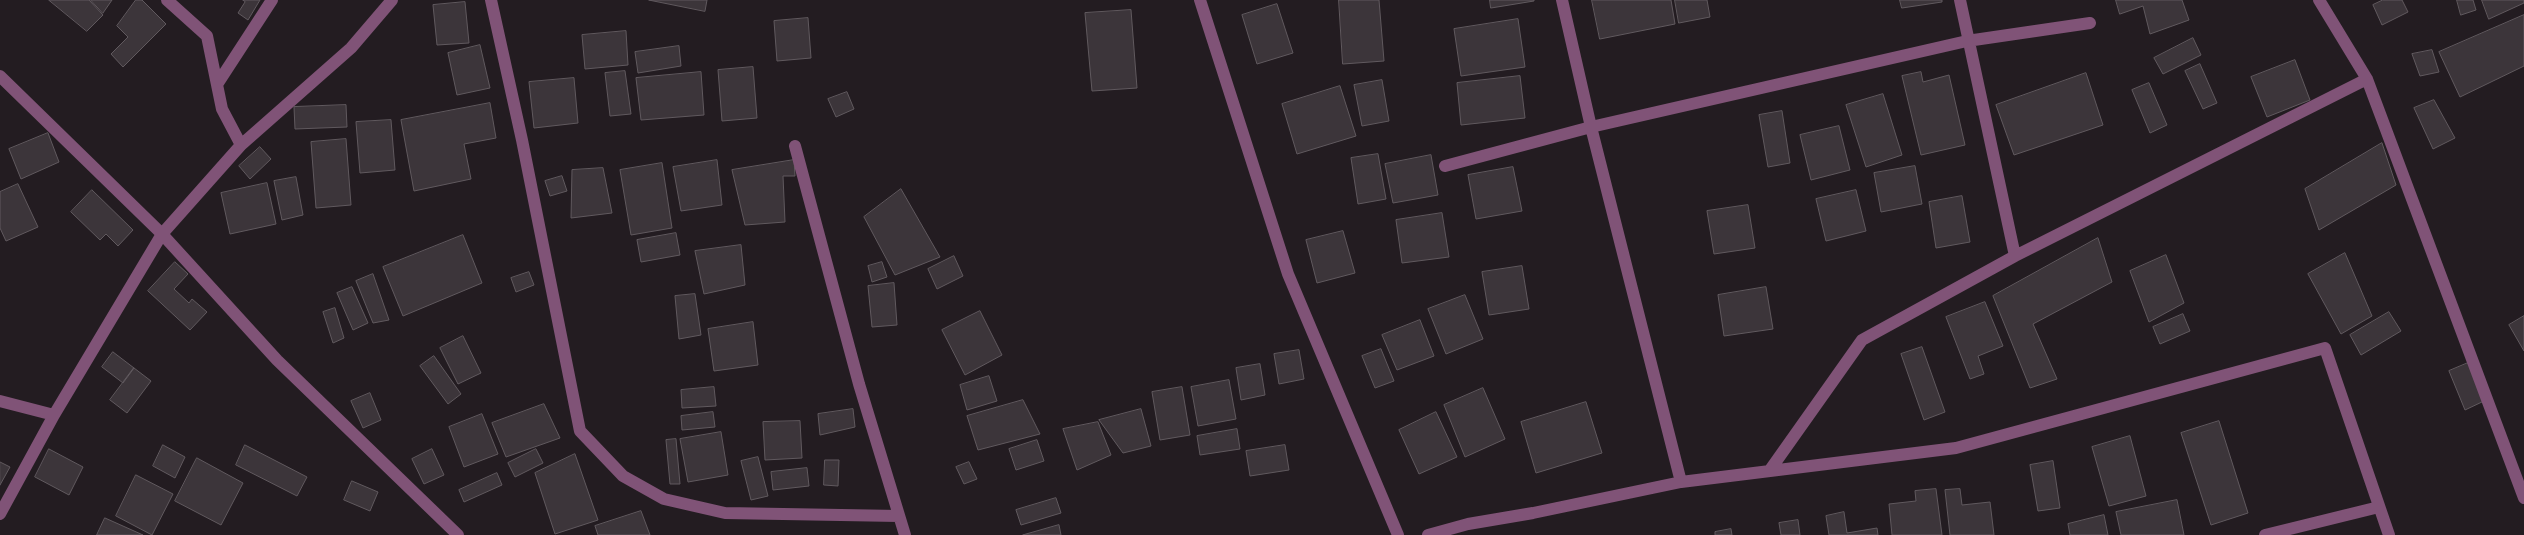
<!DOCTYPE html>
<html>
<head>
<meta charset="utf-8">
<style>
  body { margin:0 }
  canvas { display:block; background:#231c21 }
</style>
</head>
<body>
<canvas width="2524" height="535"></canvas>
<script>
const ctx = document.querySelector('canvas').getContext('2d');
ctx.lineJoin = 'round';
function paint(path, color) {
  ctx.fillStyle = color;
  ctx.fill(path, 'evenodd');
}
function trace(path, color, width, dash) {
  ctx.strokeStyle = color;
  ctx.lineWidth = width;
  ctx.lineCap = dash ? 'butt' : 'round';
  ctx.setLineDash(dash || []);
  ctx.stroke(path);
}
const building = new Path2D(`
  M49,0h40l14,15 -16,16z
  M91,0h21l-9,13z
  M136,0h6l24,24 -43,43 -12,-13 17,-17 -11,-11z
  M243,0h17l-12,20 -10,-7 7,-11z
  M649,0h58l-2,11z
  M1339,0h40l5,61 -41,3z
  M1490,0h44v1l-43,7z
  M1592,0h79l4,24 -75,15z
  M1675,0h32l3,17 -31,6z
  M1900,0h42v2l-40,6z
  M2116,0h66l7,20 -39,14 -7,-28 -23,8z
  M2383,0h19l6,12 -26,13 -9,-20z
  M2457,0h16l3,10 -15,5z
  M2482,0h42v3l-35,16z
  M465,2l4,41 -32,2 -4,-40z
  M1277,4l16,49 -36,11 -15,-49z
  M1131,10l6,78 -45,3 -7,-78z
  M2524,15v51l-64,31 -21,-45z
  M808,18l3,40 -34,3 -3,-40z
  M1518,19l7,48 -64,9 -7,-47z
  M626,31l2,34 -43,4 -3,-34z
  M2193,38l8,17 -38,19 -9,-16z
  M480,45l10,43 -33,7 -9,-42z
  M679,46l2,20 -43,7 -3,-21z
  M2432,50l7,22 -19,4 -8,-22z
  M2295,60l15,40 -43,17 -16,-40z
  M2200,64l17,39 -14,6 -18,-38z
  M753,67l4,51 -35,3 -4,-51z
  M625,71l6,43 -21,2 -5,-43z
  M701,72l3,43 -63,5 -5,-42z
  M1921,72l2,10 26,-7 16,70 -44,10 -19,-79z
  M2086,73l17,52 -89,30 -18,-50z
  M1520,76l5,42 -64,7 -4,-42z
  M574,78l4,45 -44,5 -5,-46z
  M1382,80l7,41 -27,5 -8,-41z
  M2149,83l18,42 -17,8 -18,-43z
  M1340,86l16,50 -59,18 -15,-50z
  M847,92l7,17 -18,8 -8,-18z
  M1883,94l19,61 -36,12 -20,-62z
  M2434,100l21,38 -22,11 -19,-41z
  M490,103l6,35 -32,6 7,35 -57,12 -13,-71z
  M346,105l1,22 -52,2 -1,-22z
  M1782,111l8,52 -22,4 -9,-52z
  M391,120l4,50 -35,3 -4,-51z
  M1839,126l11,44 -39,10 -11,-45z
  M48,133l11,29 -38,17 -12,-30z
  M346,139l5,66 -35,3 -5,-66z
  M2382,143l14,42 -77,45 -14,-41z
  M260,147l11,12 -21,20 -11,-13z
  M1378,154l8,45 -28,5 -7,-46z
  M1431,155l7,40 -45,8 -8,-39z
  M717,160l5,45 -41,6 -8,-44z
  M794,160l1,16h-12l2,46 -40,3 -13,-55z
  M662,163l10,65 -41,7 -11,-65z
  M1915,166l7,38 -41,8 -7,-39z
  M1513,167l9,44 -46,8 -8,-44z
  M603,168l9,45 -41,5 1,-48z
  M562,176l5,15 -17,5 -5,-15z
  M296,177l7,38 -21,5 -8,-39z
  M267,183l9,41 -46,10 -9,-41z
  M18,184l20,43 -32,14 -6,-13v-36z
  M901,189l39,68 -45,18 -31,-58z
  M92,190l41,40 -15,16 -12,-12 -6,6 -29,-28z
  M1856,190l10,41 -40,10 -10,-42z
  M1962,196l8,46 -34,6 -7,-46z
  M1748,205l7,43 -41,6 -7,-43z
  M1442,213l7,44 -47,6 -6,-43z
  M1343,231l12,42 -38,10 -11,-43z
  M676,233l4,22 -39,7 -4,-22z
  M463,235l19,48 -79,33 -20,-49z
  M2098,238l14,44 -79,42 24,55 -27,9 -37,-92z
  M741,245l4,40 -41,9 -9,-43z
  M2345,253l27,63 -31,18 -33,-60z
  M2166,255l18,48 -35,19 -19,-51z
  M954,256l9,20 -26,13 -9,-20z
  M175,262l13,12 -14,15 15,14 3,-4 15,13 -17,18 -42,-39z
  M882,262l5,15 -15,5 -4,-16z
  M1522,266l7,43 -40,6 -7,-43z
  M529,272l5,13 -18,7 -5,-14z
  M373,274l16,46 -16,3 -17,-42z
  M894,283l3,42 -25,2 -4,-41z
  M352,287l16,36 -15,7 -16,-37z
  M1766,287l7,42 -49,7 -6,-41z
  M695,294l6,41 -22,4 -4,-43z
  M1465,295l18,44 -37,15 -18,-45z
  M1985,302l18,44 -25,10 6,18 -14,5 -24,-62z
  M335,308l9,30 -11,5 -10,-31z
  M980,311l22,44 -37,20 -23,-45z
  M2389,312l12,19 -40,24 -11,-20z
  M2183,314l7,17 -30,13 -7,-17z
  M2524,316v35l-15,-26z
  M1420,320l14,36 -37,14 -15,-35z
  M753,322l5,43 -44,6 -6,-42z
  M463,336l18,37 -23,11 -18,-36z
  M1922,347l23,65 -21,8 -23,-66z
  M1381,349l13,32 -19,7 -13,-32z
  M1299,350l5,29 -25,5 -5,-30z
  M113,352l21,16 -11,15 -21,-16z
  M434,356l27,38 -13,10 -28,-38z
  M2468,363l16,38 -19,9 -16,-39z
  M1260,364l5,31 -24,5 -5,-32z
  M134,368l17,13 -24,32 -17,-13z
  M989,376l8,25 -30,9 -7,-25z
  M1229,380l7,39 -38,7 -7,-39z
  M714,387l2,19 -34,2 -1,-18z
  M1182,387l8,48 -30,5 -8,-48z
  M1483,388l22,51 -40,18 -21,-52z
  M370,393l11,27 -18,8 -12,-27z
  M1023,400l17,34 -62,16 -11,-34z
  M1586,402l16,51 -66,20 -15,-51z
  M544,404l16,34 -54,19 -14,-34z
  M853,409l2,18 -35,8 -2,-21z
  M1141,409l10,37 -28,7 -24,-33z
  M713,412l2,15 -33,3 -1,-14z
  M1436,412l21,45 -38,17 -20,-44z
  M482,414l16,40 -34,13 -15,-40z
  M800,421l2,37 -37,2 -2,-38z
  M2219,421l29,92 -37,12 -30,-92z
  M1098,422l13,33 -34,15 -14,-41z
  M1237,429l3,20 -40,6 -3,-19z
  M721,432l7,43 -40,7 -8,-43z
  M2130,436l16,60 -37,10 -17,-59z
  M676,439l4,45h-10l-4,-44z
  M1037,440l7,21 -28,9 -7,-21z
  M163,445l22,12 -10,21 -22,-12z
  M245,445l62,32 -10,19 -61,-31z
  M1285,445l4,25 -39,6 -4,-25z
  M49,449l34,18 -14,28 -34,-18z
  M432,449l12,26 -20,9 -12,-25z
  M536,449l7,14 -28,14 -7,-14z
  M575,454l23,66 -43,14 -20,-61z
  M758,457l10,39 -17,4 -10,-39z
  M197,458l46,25 -22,42 -46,-24z
  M825,460h14l-1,26 -14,-1z
  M2053,461l7,47 -22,3 -8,-46z
  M0,462l10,5 -10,18z
  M969,462l8,17 -13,5 -8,-17z
  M807,468l2,18 -36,4 -2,-18z
  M497,473l5,12 -38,17 -5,-12z
  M136,475l37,19 -21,41 -36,-19z
  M352,481l26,11 -8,19 -26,-11z
  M1936,489l6,46h-50l-3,-31 27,-3 -1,-10z
  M1960,489l2,16 28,-3 4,33h-44l-5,-45z
  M1056,498l5,15 -40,12 -5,-15z
  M2177,500l7,35h-63l-5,-23z
  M641,511l9,24h-52l-3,-9z
  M1844,512l3,21 30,-5 1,7h-49l-3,-19z
  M2104,515l4,20h-38l-2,-11z
  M105,518l38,17h-46z
  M1798,520l2,15h-19l-2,-12z
  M1059,525l2,10h-38z
  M1731,529l1,6h-17v-3z`);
paint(building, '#3c353a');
trace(building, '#60595e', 1);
trace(new Path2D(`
  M167,0l40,36 15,73 19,36
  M491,0l31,140 58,291 43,45 41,23 61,14 174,3
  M1200,0l88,274 110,261
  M1562,0l29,127 90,355
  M1960,0l55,256
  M2319,0l48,79 157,419
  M0,76l162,158 115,126 181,175
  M218,83l54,-83
  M795,146l64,238 46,151
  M1445,166l146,-39 376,-86 123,-18
  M0,401l54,14
  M1770,470l92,-130 153,-84 352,-177
  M0,514l54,-99 108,-181 79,-89 110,-97 41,-48
  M1428,535l40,-11 65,-11 148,-31 275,-34 369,-100 64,187
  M2265,535l114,-28`), '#805377', 12);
</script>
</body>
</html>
